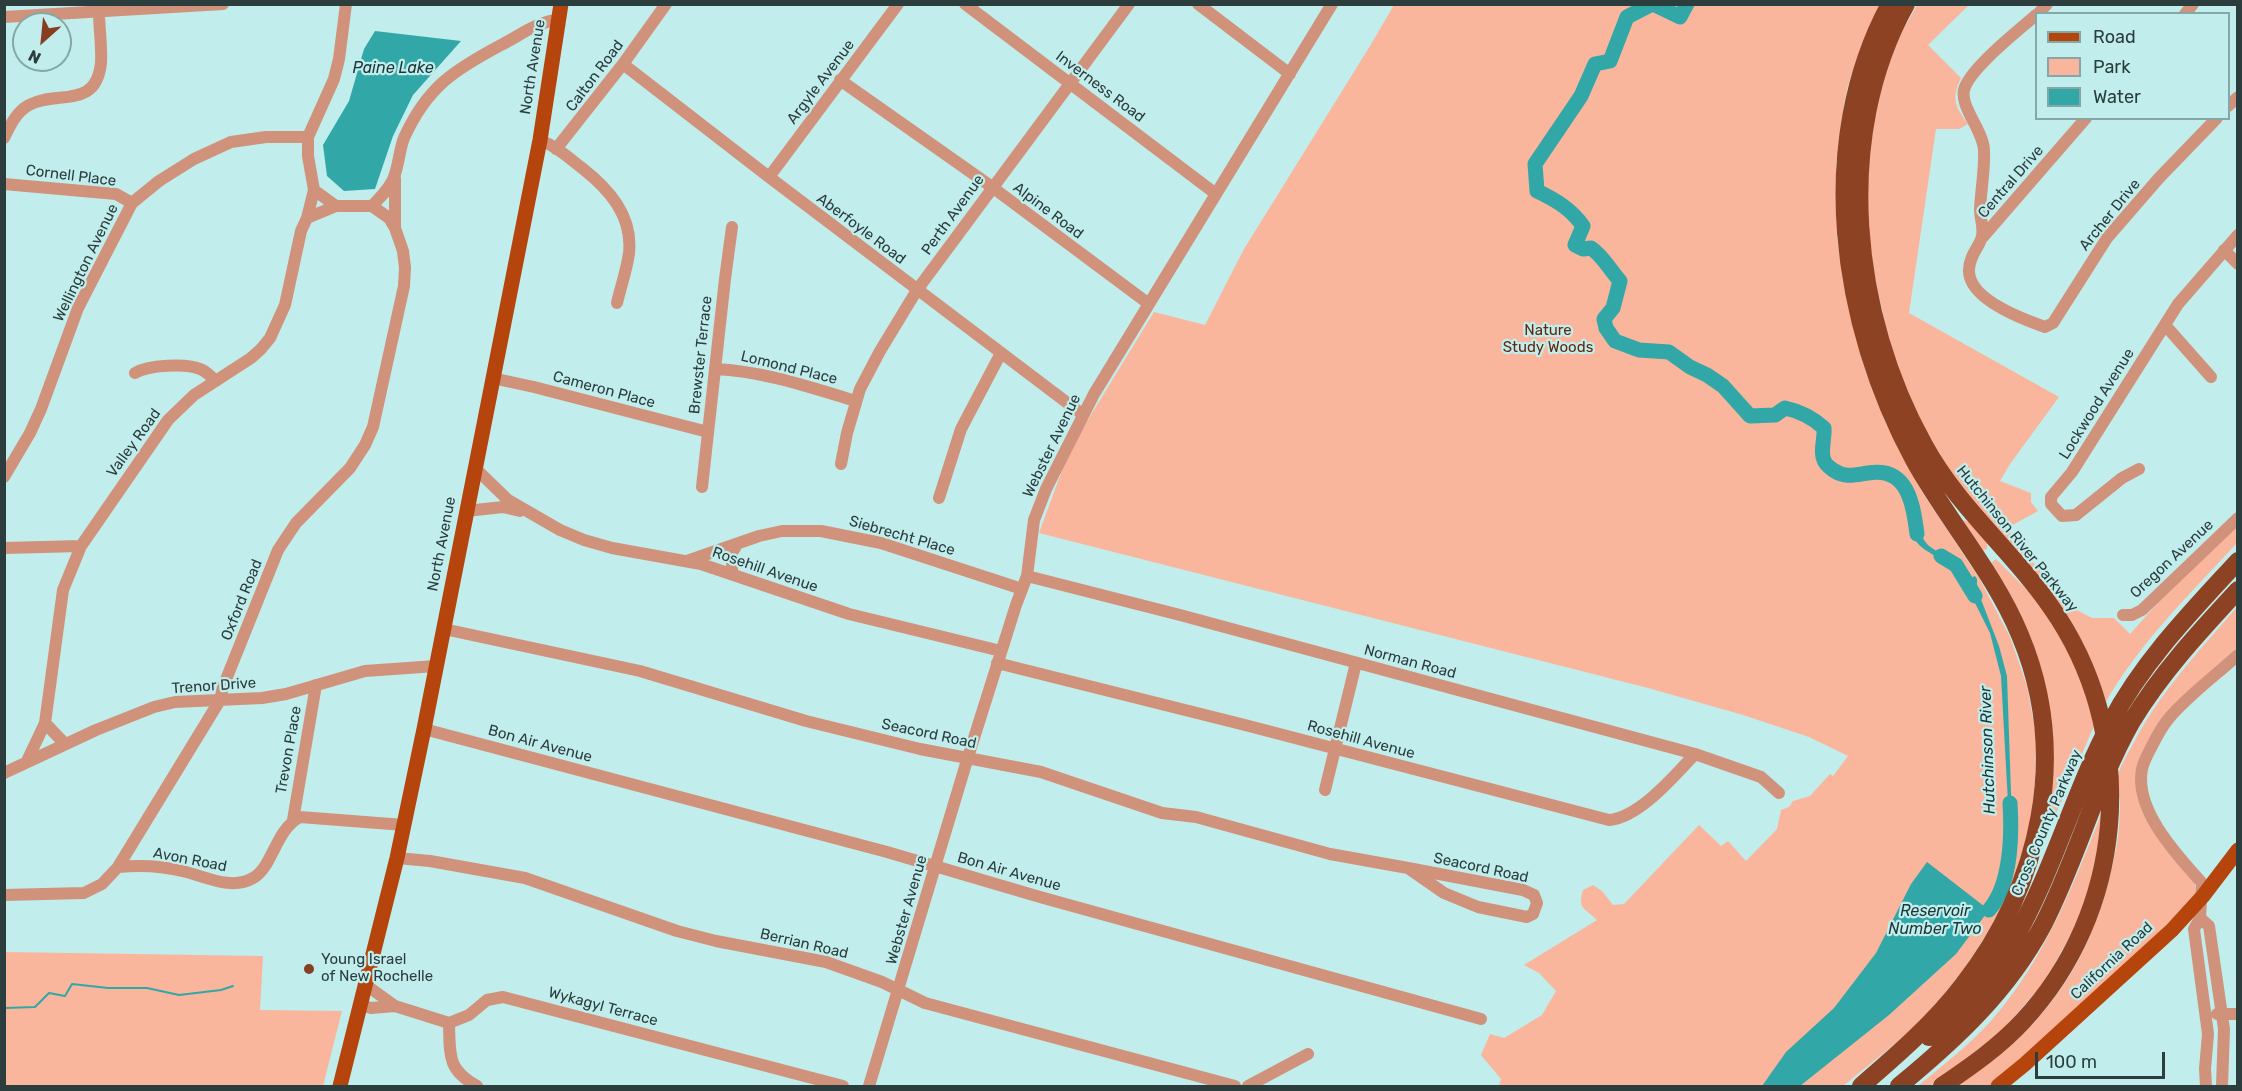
<!DOCTYPE html>
<html>
<head>
<meta charset="utf-8">
<style>
  body { margin:0 }
  #map { position:relative; width:2242px; height:1091px; overflow:hidden; background:#c1eded; font-family:Rubik,sans-serif }
  canvas { display:block }
  .frame { position:absolute; inset:0; border:6px solid #2b3d3d; pointer-events:none }
  .legend { position:absolute; left:2035px; top:12px; width:195px; height:108px; box-sizing:border-box; background:#c1eded; border:2px solid #85a7a7; margin:0; padding:8px 10px; list-style:none; font-size:18px; color:#2b3d3d }
  .legend li { display:flex; align-items:center; gap:12px; height:30px }
  .legend b { width:30px; border:2px solid #85a7a7 }
  .north { position:absolute; left:12px; top:12px; width:60px; height:60px; box-sizing:border-box; background:#c1eded; border:2px solid #85a7a7; border-radius:50%; rotate:207deg; font-size:16px; font-weight:700; line-height:24px; text-align:center; color:#2b3d3d }
  .north::after { content:''; display:block; margin:auto; width:21px; height:27px; background:#873e21; clip-path:polygon(50% 0,100% 100%,50% 72%,0 100%) }
  .scale { position:absolute; left:2035px; top:1052px; width:130px; height:27px; box-sizing:border-box; border:3px solid #2b3d3d; border-top:0; padding-left:8px; font-size:18px; line-height:21px; white-space:nowrap; color:#2b3d3d; -webkit-text-stroke:4px #c1eded; paint-order:stroke }
</style>
</head>
<body>
<div id="map">
<canvas width="2242" height="1091"></canvas>
<div class="frame"></div>
<ul class="legend">
<li><b style="height:8px;background:#b5450d"></b>Road</li>
<li><b style="height:16px;background:#f9b69c"></b>Park</li>
<li><b style="height:16px;background:#32a7a8"></b>Water</li>
</ul>
<div class="north">N</div>
<div class="scale">100 m</div>
</div>
<script>
const ctx = document.querySelector('canvas').getContext('2d');
ctx.lineJoin = 'round';
function paint(path, color) {
  ctx.fillStyle = color;
  ctx.fill(path, 'evenodd');
}
function trace(path, color, width, dash) {
  ctx.strokeStyle = color;
  ctx.lineWidth = width;
  ctx.lineCap = dash ? 'butt' : 'round';
  ctx.setLineDash(dash || []);
  ctx.stroke(path);
}
function label(font, color, halo, rows, align = 'center') {
  ctx.font = font + ' Rubik,sans-serif';
  ctx.lineWidth = 4.5;
  ctx.setLineDash([]);
  ctx.textBaseline = 'middle';
  ctx.strokeStyle = halo;
  ctx.fillStyle = color;
  for (const [text, x, y, turn = 0] of rows) {
    ctx.save();
    ctx.translate(x, y);
    ctx.rotate((+turn || 0) * Math.PI / 180);
    ctx.textAlign = isNaN(turn) ? turn : align;
    if (halo) ctx.strokeText(text, 0, 0);
    ctx.fillText(text, 0, 0);
    ctx.restore();
  }
}
paint(new Path2D(`
  M1394,5h486l-21,47 -11,33 -4,19 -8,61 1,74 12,70 38,116 34,65 58,88 31,59 17,49 9,49 -1,44 -4,43 -16,56 -19,41 -29,46 -21,28 -33,36 -70,57h-344l2,-7 -20,-24 9,-21 14,4 38,-23 14,-24 -17,-18 -15,-8 73,-45c-12,-12 -20,-11 -14,-30l10,-5 9,6 11,14 11,-1 75,-79 22,21 7,-5 18,20 31,-32 4,-19 8,-3 4,-6 17,-5 20,-22 3,2 15,-20 -39,-19 -66,-22 -95,-27 -609,-155 31,-84 84,-137 51,13 39,-76 126,-203z
  M1917,5h52l-41,40 33,33c-10,21 -6,28 7,46l-9,5h-23l-27,184 150,84 -49,67 -10,17 31,12v9l7,9 -29,16 4,14 17,19 32,29 7,17 23,12h22l16,16 42,-47 65,-61v17c-47,51 -100,102 -134,164l-12,-44 -152,-204 -23,-44 -25,-66 -20,-87 -6,-67 4,-60 24,-87z
  M1959,519l10,3 18,21v6l-7,2z
  M1996,559l39,39 35,51 27,70 -51,118 -3,-2 7,-38 3,-48 -4,-38 -59,-147z
  M2237,607v41l-62,57 -37,81 56,95c6,17 -8,27 -18,39l-150,137 -36,29h-34c17,-12 35,-24 51,-38 63,-53 93,-119 109,-199 3,-15 4,-34 4,-50 -1,-8 -3,-19 -1,-27 3,-9 9,-19 14,-28 27,-52 66,-93 104,-137z
  M2104,807l-1,20 -19,83 -38,70 -50,58 -66,48h-12c24,-20 50,-40 72,-64 55,-62 84,-139 114,-215z
  M5,952l258,4 -3,54 82,1 -19,75h-318z`), '#f9b69c');
paint(new Path2D(`
  M375,31l86,10 -48,54 -20,41 -18,53 -31,2 -17,-15 -4,-31 26,-44 15,-52z
  M1917,513c3,35 14,35 42,49l1,3 -8,6c-4,-4 -6,-8 -10,-11 -20,-12 -38,-19 -25,-47z
  M1975,576l2,3v10l22,57 8,30 5,146 -3,-1 -8,-145 -11,-43 -20,-40 -7,-2 -3,-8z
  M1927,862l62,48 -33,44 -67,61 -89,71h-38l24,-34 48,-44 42,-55 35,-69z`), '#32a7a8');
trace(new Path2D(`
  M4,1008l31,-1 14,-14 16,3 7,-12 36,4h39l32,7 42,-5 12,-4`), '#32a7a8', 2);
trace(new Path2D(`
  M1652,4l-25,13 -17,44 -15,3 -14,32 -46,68 2,27c19,9 34,18 46,35l-8,19 8,4 8,-1c12,8 19,22 29,33l-7,27 -9,11 2,9 9,13 24,9 30,2 21,15 17,8 16,11 27,30 25,-1 10,-7c14,3 28,10 39,20 1,9 -4,24 0,32 1,4 5,7 9,10 12,8 21,5 35,3 40,-7 45,31 49,61
  M1653,4l27,13 7,-13
  M1941,556l15,9 19,31
  M1989,910c22,-25 23,-75 21,-107`), '#32a7a8', 15);
trace(new Path2D(`
  M965,4l251,190
  M1198,4l92,70
  M2038,14l9,-10
  M2185,14l8,-10
  M2036,15c-17,15 -67,54 -72,75 -4,17 19,40 20,60 1,19 -3,39 -4,59 0,9 4,19 2,27 -1,9 -13,19 -13,34 -1,29 53,49 76,57l8,-4 54,-85 52,-60 58,-60
  M4,17l219,-13
  M623,64l146,113 313,237
  M840,80l152,107 157,117
  M2228,106l10,-9
  M4,138c6,-12 12,-26 25,-33 28,-15 67,5 72,-42 1,-17 -2,-35 -2,-51
  M540,140c16,6 29,18 42,28 27,21 51,48 47,85 -2,16 -8,33 -12,50
  M556,149l67,-85 43,-60
  M769,177l129,-173
  M395,178v49
  M4,184l112,10 16,9
  M314,190l22,16
  M307,218l7,-28 -6,-34v-19l26,-58 5,-20 7,-55
  M1982,238l104,-120
  M2224,250l14,14
  M2165,325l46,52
  M715,369c48,2 94,18 141,32
  M135,373c13,-8 51,-10 65,-4 6,2 10,7 15,11
  M492,378l42,9 174,45
  M841,464l6,-31 13,-44 20,-38 37,-61 212,-286
  M475,468l33,32 52,30 24,10 28,8 89,16 148,50 152,37
  M2139,469l-17,9 -46,37 -14,1 -11,-12v-7l21,-25 106,-168 60,-69
  M4,477l26,-44 11,-24 37,-101 54,-105 27,-22 35,-22 37,-17 35,-5h42
  M702,487l23,-208 7,-52
  M939,498l22,-69 40,-76
  M466,511l37,-4 17,4
  M4,548l77,-2
  M687,561l72,-25 23,-5h39l60,12 141,46
  M732,574v-21l5,-9
  M1027,576l153,39 515,139 66,23 18,16
  M2123,615h9l10,-5 96,-92
  M444,629l196,42 166,50 114,28 121,23 121,41 34,4 134,37 78,14 36,25 34,14 49,10 6,-3 4,-11 -3,-8 -11,-5 -115,-22
  M997,663l248,62 364,95c31,-3 65,-44 86,-66
  M45,723l20,21
  M424,729l463,123 153,45 441,122
  M27,761l18,-38 18,-133 18,-44 87,-126 26,-25 57,-37 10,-9 9,-11 15,-33 16,-74 6,-13 29,-12h36c8,-9 18,-17 22,-29 5,-13 5,-26 10,-39 23,-51 50,-68 97,-93 23,-12 32,-21 58,-26
  M4,773l92,-43 58,-23 21,-5 87,-4 24,-4 79,-23 71,-5
  M1325,790l31,-127
  M293,820l23,-135
  M397,858l33,3 95,17 152,53 39,10 110,21 56,20 43,21 310,83
  M118,867c21,-2 44,-1 64,4 23,5 49,20 71,7 20,-11 22,-48 47,-61l104,8
  M4,895l80,-2 18,-9 16,-17 102,-167 3,-13 55,-137 18,-27 54,-55 15,-23 8,-18 31,-141 1,-18 -2,-17 -8,-23 -6,-10 -17,-12
  M2200,918l9,8 15,103 -2,57
  M366,985l29,21
  M361,1005l10,3 24,-2 54,17 20,-8 18,-15 16,-3 340,89
  M2217,1014h21
  M449,1023c1,32 -2,47 28,63
  M869,1086l99,-329 48,-152 11,-29 7,-56 12,-31 48,-95 238,-390
  M1248,1086l60,-32
  M2206,1086l-1,-17 3,-35 -14,-105 6,-11 2,-35c-25,-28 -68,-73 -60,-114 2,-9 7,-17 11,-25 5,-10 10,-19 17,-27 20,-23 45,-41 68,-62`), '#d0927a', 12);
trace(new Path2D(`
  M340,1086l57,-228 27,-129 116,-589 21,-136
  M1998,1086l27,-22 147,-134 31,-34 35,-46`), '#b5450d', 15);
trace(new Path2D(`
  M1906,4c-74,133 -54,312 18,441 35,65 96,112 135,174 80,125 65,294 -36,402 -24,26 -53,46 -81,65
  M1929,1037c105,-73 126,-210 182,-315 32,-61 81,-111 127,-161
  M1861,1086c36,-31 73,-63 102,-101 78,-100 107,-231 57,-350 -26,-63 -73,-115 -106,-175 -73,-135 -100,-316 -24,-456
  M1899,1086c57,-47 109,-95 144,-161 34,-66 52,-139 89,-204 29,-48 68,-90 106,-131`), '#8d4224', 18);
for (const [x, y, r, color] of [
  [309,969,6,"#873e21"]
]) {
  const dot = new Path2D();
  dot.arc(x, y, r, 0, 2 * Math.PI);
  ctx.fillStyle = color;
  ctx.fill(dot);
  trace(dot, '#c1eded', 2);
}
label('15px', '#2b3d3d', '#c1eded', [
  ["North Avenue",533,67,-81],
  ["Calton Road",595,76,-53],
  ["Argyle Avenue",821,82,-53],
  ["Inverness Road",1100,87,37],
  ["Cornell Place",71,176,7],
  ["Central Drive",2011,182,-49],
  ["Alpine Road",1048,211,37],
  ["Perth Avenue",953,215,-54],
  ["Archer Drive",2110,215,-51],
  ["Aberfoyle Road",861,229,37],
  ["Wellington Avenue",86,263,-64],
  ["Brewster Terrace",701,355,-84],
  ["Lomond Place",789,368,14],
  ["Cameron Place",604,390,15],
  ["Lockwood Avenue",2097,404,-58],
  ["Valley Road",134,443,-54],
  ["Webster Avenue",1052,446,-64],
  ["Siebrecht Place",902,536,16],
  ["Hutchinson River Parkway",2017,539,51],
  ["North Avenue",442,544,-79],
  ["Oregon Avenue",2172,559,-43],
  ["Rosehill Avenue",765,570,19],
  ["Oxford Road",242,600,-68],
  ["Norman Road",1410,662,15],
  ["Trenor Drive",214,686,-4],
  ["Seacord Road",929,734,12],
  ["Rosehill Avenue",1361,740,15],
  ["Bon Air Avenue",540,744,15],
  ["Trevon Place",289,750,-80],
  ["Cross County Parkway",2047,823,-67],
  ["Avon Road",190,860,11],
  ["Seacord Road",1481,868,12],
  ["Bon Air Avenue",1009,872,16],
  ["Webster Avenue",907,910,-74],
  ["Berrian Road",804,944,13],
  ["California Road",2112,961,-43],
  ["Wykagyl Terrace",603,1007,15]
]);
label('15px', '#63270e', '#c1eded', [
  ["Nature",1548,331],
  ["Study Woods",1548,348]
]);
label('15px', '#2b3d3d', '#c1eded', [
  ["Young Israel",321,960],
  ["of New Rochelle",321,977]
], 'left');
label('italic 16px', '#1d3636', '#c1eded', [
  ["Paine Lake",393,68],
  ["Hutchinson River",1988,750,-92],
  ["Reservoir",1935,911],
  ["Number Two",1935,929]
]);
</script>
</body>
</html>
